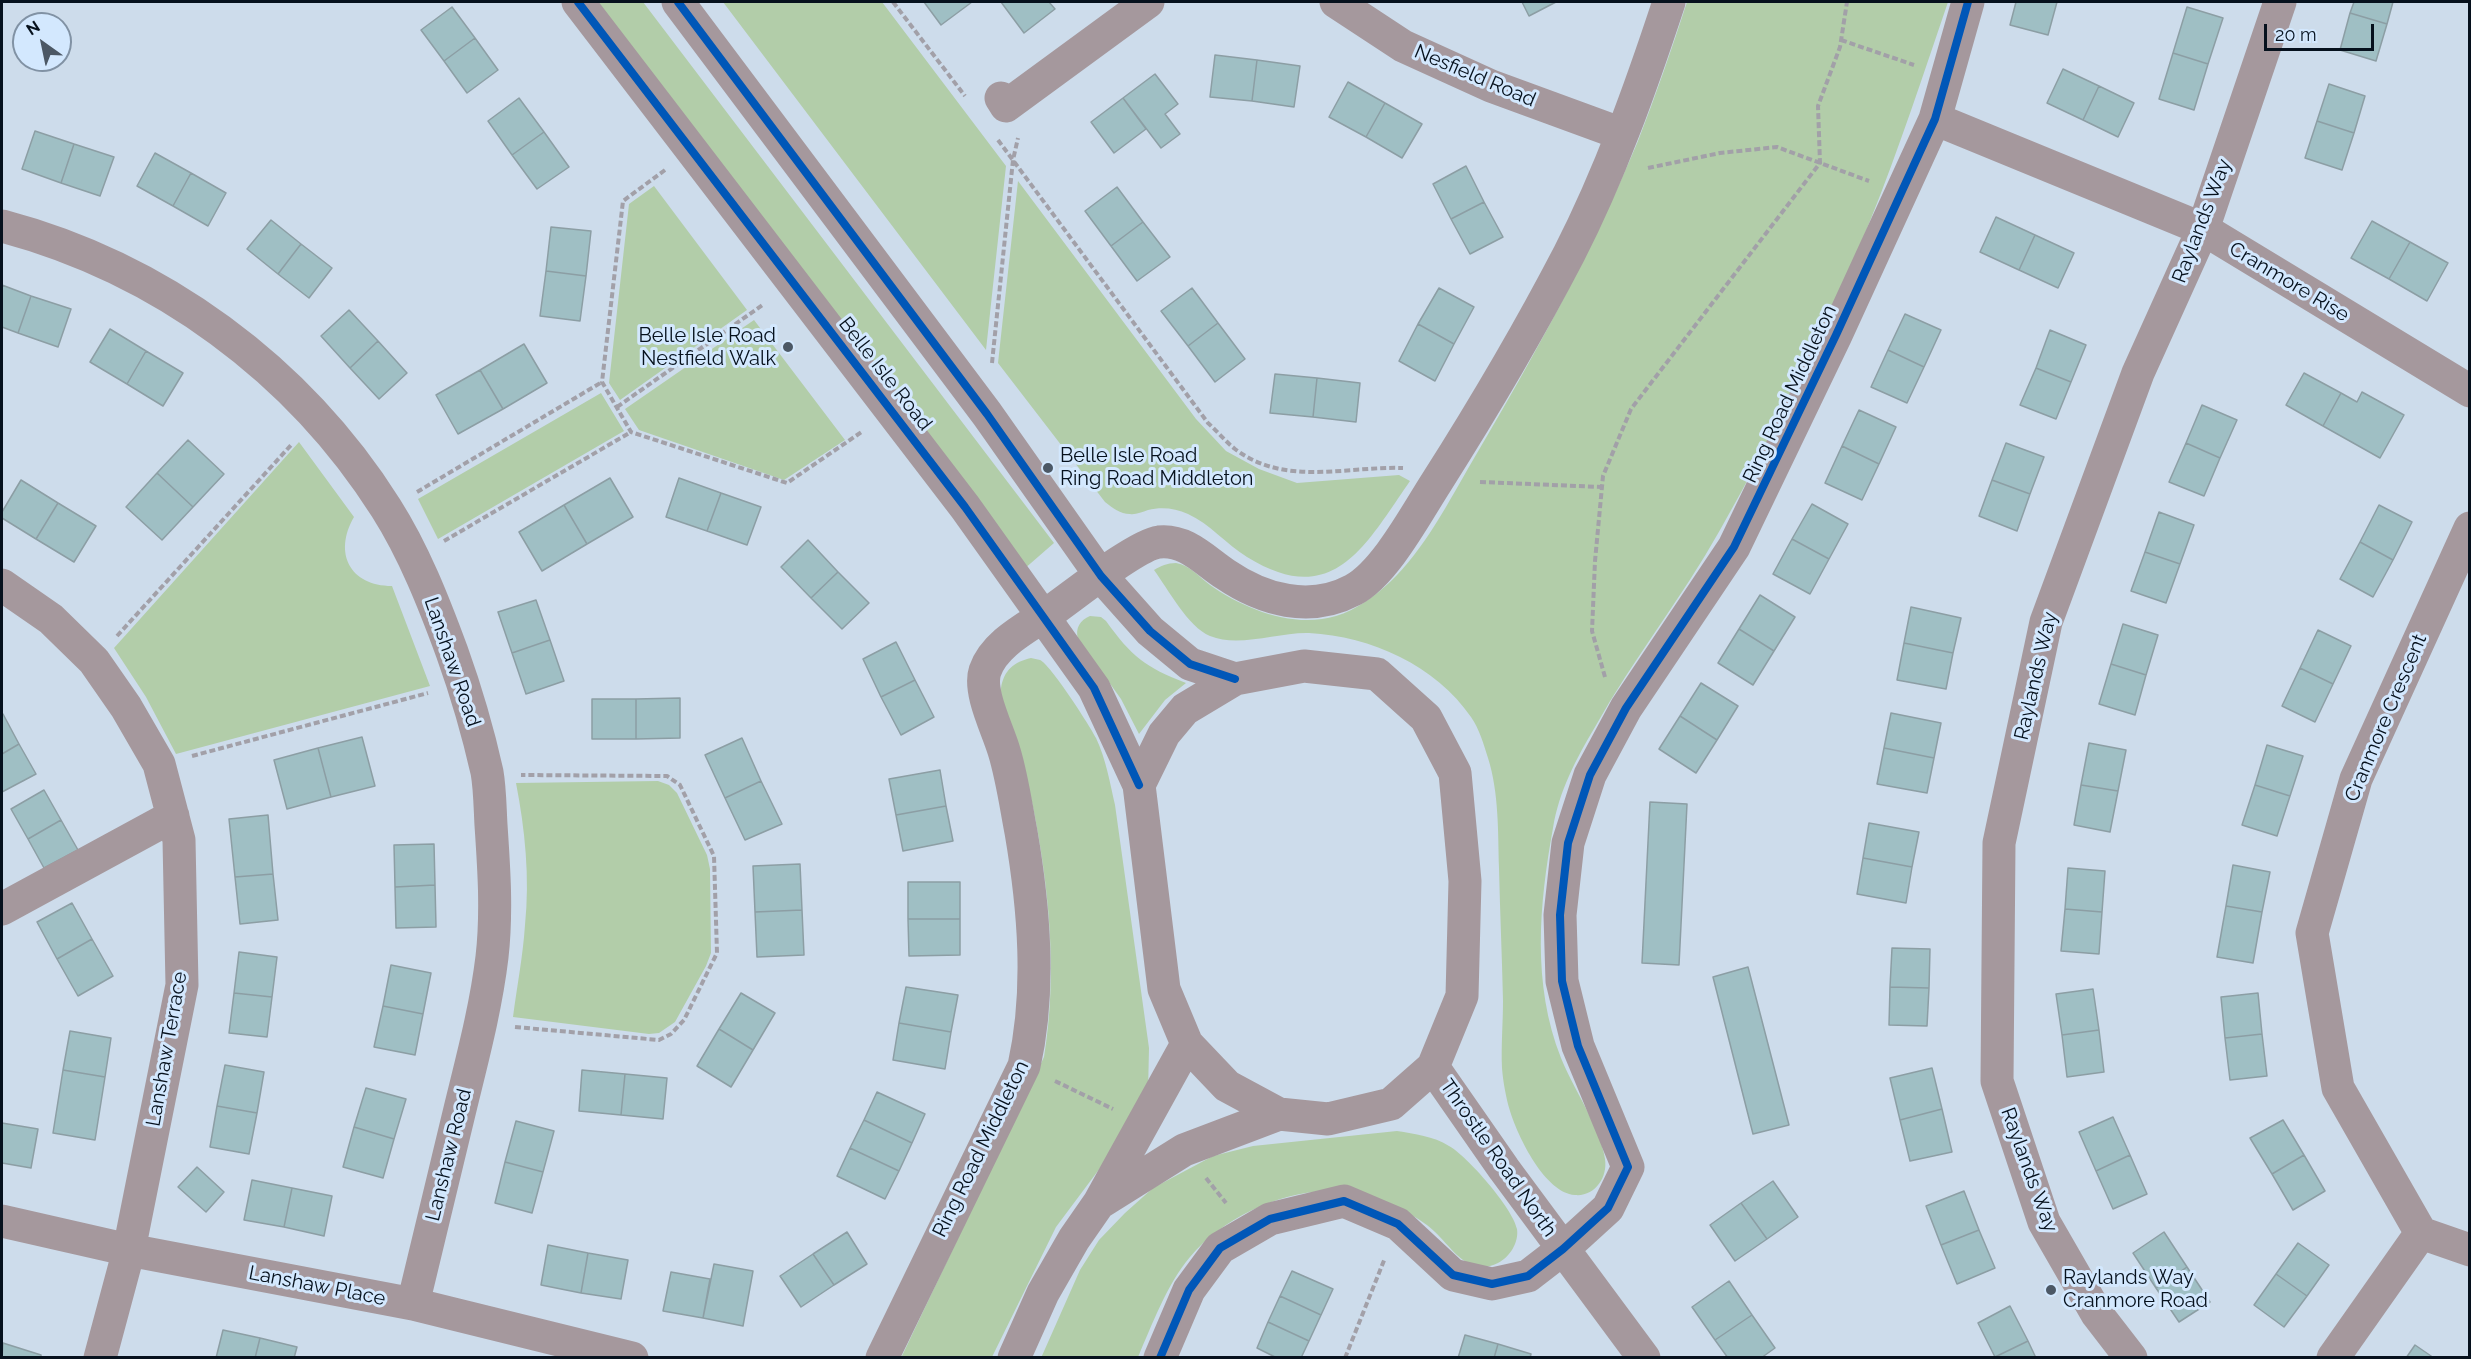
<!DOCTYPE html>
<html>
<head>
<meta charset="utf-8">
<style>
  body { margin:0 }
  #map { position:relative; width:2471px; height:1359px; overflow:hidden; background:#cddceb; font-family:Raleway,sans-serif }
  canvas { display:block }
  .frame { position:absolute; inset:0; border:3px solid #06111d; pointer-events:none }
  .north { position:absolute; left:12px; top:12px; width:60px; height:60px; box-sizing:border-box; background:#d3e8fe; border:2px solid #8192a4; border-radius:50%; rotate:327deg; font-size:16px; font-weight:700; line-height:24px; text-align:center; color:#06111d }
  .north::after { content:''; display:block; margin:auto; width:21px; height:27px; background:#4c5865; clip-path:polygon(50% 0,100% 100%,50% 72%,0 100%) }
  .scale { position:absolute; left:2264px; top:24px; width:110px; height:27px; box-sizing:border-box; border:3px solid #06111d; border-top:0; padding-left:8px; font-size:18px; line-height:21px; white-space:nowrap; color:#06111d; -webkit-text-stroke:4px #d3e8fe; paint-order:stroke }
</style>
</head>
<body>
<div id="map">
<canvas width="2471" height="1359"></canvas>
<div class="frame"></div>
<div class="north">N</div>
<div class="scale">20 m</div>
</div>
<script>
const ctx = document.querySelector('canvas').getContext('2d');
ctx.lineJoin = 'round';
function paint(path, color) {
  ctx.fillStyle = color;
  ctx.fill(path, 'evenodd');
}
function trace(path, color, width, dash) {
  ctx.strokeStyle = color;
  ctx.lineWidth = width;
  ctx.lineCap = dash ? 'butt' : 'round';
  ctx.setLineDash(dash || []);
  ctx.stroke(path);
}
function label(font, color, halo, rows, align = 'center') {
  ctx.font = font + ' Raleway,sans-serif';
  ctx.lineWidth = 6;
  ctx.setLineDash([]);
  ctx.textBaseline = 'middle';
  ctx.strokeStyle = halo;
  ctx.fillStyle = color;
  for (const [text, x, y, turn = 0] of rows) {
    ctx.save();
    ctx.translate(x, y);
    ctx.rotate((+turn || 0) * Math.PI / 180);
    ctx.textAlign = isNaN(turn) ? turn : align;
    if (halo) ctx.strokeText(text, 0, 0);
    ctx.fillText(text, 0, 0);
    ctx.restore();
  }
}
paint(new Path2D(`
  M594,2h49l411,541 -31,27z
  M723,2h159l124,164 -20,184z
  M1687,2h261c-25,73 -49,147 -78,219 -42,106 -94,210 -150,309 -38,68 -87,129 -125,197 -19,32 -36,64 -42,101 -14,77 -21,156 8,230 12,30 40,71 44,101 3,19 -11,38 -30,36 -30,-2 -57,-58 -65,-84 -4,-13 -7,-30 -8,-43 -1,-22 1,-45 1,-67 -1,-44 -3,-89 -4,-133 -1,-36 0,-75 -11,-110 -4,-13 -9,-30 -17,-41 -35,-51 -100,-81 -162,-84 -31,-1 -70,15 -99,3 -22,-9 -42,-47 -56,-66 7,-4 13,-7 22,-7 14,2 23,14 34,22 34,24 84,44 126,31 20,-6 39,-20 54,-34 35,-33 59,-81 83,-122 61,-103 119,-209 165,-319 18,-46 34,-93 49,-139z
  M1018,181l178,238 30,32 33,18 38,14 102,-8 11,6c-44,63 -76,130 -163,76 -21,-13 -37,-33 -59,-43 -13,-6 -27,-7 -40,-4 -6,2 -13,5 -18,4 -10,0 -17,-6 -25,-12l-107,-139z
  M654,186l93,124 -127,90 -11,-17 20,-179z
  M754,320l91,120 -61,40 -145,-50 -14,-21z
  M601,393l23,38 -186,108 -20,-40z
  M299,442l55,75c-21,36 -4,69 38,69l38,100 -254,68 -30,-57 -32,-49z
  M1090,616l11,1 5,4c26,36 39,46 80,62l-21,17 -26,34 -18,-35 -43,-60c-3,-11 2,-19 12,-23z
  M1031,658c3,1 6,1 9,2 10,4 50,66 56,78 10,21 14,45 19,67l34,243 -1,45 -33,55 -59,79 -64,130 -91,1 143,-301c14,-84 5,-172 -12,-255 -6,-28 -16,-56 -24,-83 -2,-10 -8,-22 -7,-31 3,-18 13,-26 30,-30z
  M658,781l11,4 8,8 30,62 3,14 1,84 -5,13 -31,56 -16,11 -10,1 -136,-17c4,-31 10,-61 12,-92 5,-47 0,-96 -9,-142z
  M1397,1131c18,3 36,5 52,15 18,10 64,62 68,83 2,13 -7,28 -19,34 -29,15 -46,-15 -63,-31 -6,-6 -15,-12 -22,-16 -22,-12 -62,-25 -87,-25 -50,2 -104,28 -136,66 -23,27 -38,68 -52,100l-97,1 39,-88 19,-30 26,-27 28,-25 60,-32 40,-10z`), '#b2cda9');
const building = new Path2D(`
  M924,2h48l-31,23z
  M1001,2h48l6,7 -31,24z
  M1522,2h34l-27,14z
  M2016,2h41l-9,33 -38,-10z
  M2354,2h39l-6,22 -37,-11z
  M452,7l23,31 -31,23 -23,-31z
  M2187,7l36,11 -15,46 -35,-11z
  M2350,13l37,11 -11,37 -36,-11z
  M475,38l23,32 -31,23 -23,-32z
  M2173,53l35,11 -14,46 -35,-11z
  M1215,55l42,5 -5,41 -42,-4z
  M1257,60l43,6 -6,41 -42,-6z
  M2063,69l36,17 -16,34 -36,-17z
  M1155,74l23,30 -13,10 15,20 -19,14 -38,-50z
  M1348,82l37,21 -19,34 -37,-20z
  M2329,84l36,12 -11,37 -37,-12z
  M2099,86l35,17 -16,34 -35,-17z
  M519,98l25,34 -32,23 -24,-34z
  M1123,98l23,31 -32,24 -23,-31z
  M1385,103l37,21 -20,34 -36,-21z
  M2317,121l37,12 -12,37 -37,-12z
  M35,131l39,13 -13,39 -39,-14z
  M544,132l25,35 -32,22 -25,-34z
  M74,144l40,13 -14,39 -39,-13z
  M155,153l36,20 -18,33 -36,-20z
  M1466,166l18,36 -33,17 -18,-35z
  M191,173l35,20 -18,33 -35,-20z
  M1117,187l26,35 -32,24 -26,-35z
  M1484,202l19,35 -33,17 -19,-35z
  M1996,217l39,18 -16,35 -39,-18z
  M271,220l30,24 -23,30 -31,-25z
  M2372,221l38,21 -21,37 -38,-21z
  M1143,222l27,35 -33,24 -26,-35z
  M551,227l40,4 -5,45 -40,-5z
  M2035,235l39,18 -16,35 -39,-18z
  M2410,242l38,21 -21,38 -38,-22z
  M301,244l31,24 -23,30 -31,-24z
  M546,271l40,5 -6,45 -40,-5z
  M2,285l29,11 -13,37 -16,-6z
  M1192,288l26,35 -30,23 -27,-35z
  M1439,288l35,19 -20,37 -36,-20z
  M31,296l40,13 -13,38 -40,-14z
  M349,310l29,31 -28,27 -29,-32z
  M1905,314l36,16 -17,37 -36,-17z
  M1218,323l27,36 -30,23 -27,-36z
  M1418,324l36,20 -19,37 -36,-20z
  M110,329l36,22 -19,33 -37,-22z
  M2050,330l36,15 -15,37 -35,-14z
  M378,341l29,32 -28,26 -29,-31z
  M524,344l23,39 -44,26 -23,-39z
  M1888,350l36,17 -17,36 -36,-16z
  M146,351l37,22 -20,33 -36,-22z
  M2036,368l35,14 -15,37 -36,-14z
  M480,370l23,39 -45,25 -22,-39z
  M2304,373l37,20 -18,33 -37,-21z
  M1275,374l42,4 -4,39 -43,-4z
  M1317,378l43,5 -4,39 -43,-5z
  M2362,392l42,23 -24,43 -57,-32 18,-33 16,9z
  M2202,405l35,15 -17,38 -34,-15z
  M1859,410l37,17 -17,37 -37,-18z
  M188,440l36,34 -31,33 -36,-34z
  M2006,443l38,14 -14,37 -38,-14z
  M2186,443l34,15 -16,38 -35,-14z
  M1842,446l37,18 -17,36 -37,-17z
  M157,473l36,34 -31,33 -36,-33z
  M610,478l23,39 -46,27 -23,-39z
  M679,478l42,15 -14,38 -41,-14z
  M21,480l37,23 -22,36 -34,-21v-6z
  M1992,480l38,14 -13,37 -38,-15z
  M721,493l40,14 -14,38 -40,-14z
  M58,503l38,23 -22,36 -38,-23z
  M1812,504l36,20 -19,35 -37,-20z
  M564,505l23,39 -45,27 -23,-39z
  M2379,505l33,17 -19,38 -33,-18z
  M2159,512l35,13 -14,39 -35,-12z
  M1792,539l37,20 -19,35 -37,-20z
  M808,540l30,32 -27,26 -30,-31z
  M2360,542l33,18 -20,37 -33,-18z
  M2145,552l35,12 -14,39 -35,-12z
  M838,572l31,31 -27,26 -31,-31z
  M1760,595l35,22 -21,34 -35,-22z
  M536,600l14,40 -38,13 -14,-41z
  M1911,607l50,11 -8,35 -49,-10z
  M2123,624l35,11 -12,40 -35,-11z
  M1739,629l35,22 -21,34 -35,-22z
  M2318,630l33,16 -18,38 -33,-16z
  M550,640l14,41 -38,13 -14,-41z
  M896,642l19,38 -34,17 -18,-38z
  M1904,643l49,10 -7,36 -49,-9z
  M2111,664l35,11 -11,40 -36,-11z
  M2300,668l33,16 -18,38 -33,-16z
  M915,680l19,37 -33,18 -20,-38z
  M1701,683l37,23 -21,34 -37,-24z
  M680,698v40l-44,1v-40z
  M592,699h44v40h-44z
  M1891,713l50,10 -7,35 -50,-10z
  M3,714l16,30 -17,10v-39z
  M1680,716l37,24 -21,33 -37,-24z
  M362,737l13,49 -44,11 -13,-49z
  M742,738l19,43 -36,17 -20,-43z
  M2089,743l37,7 -8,41 -37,-6z
  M19,744l17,30 -34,18v-38z
  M2267,745l36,11 -13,40 -35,-11z
  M318,748l13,49 -44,12 -13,-49z
  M1884,748l50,10 -7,35 -50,-9z
  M940,770l6,36 -50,9 -7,-36z
  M761,781l21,43 -37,16 -20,-42z
  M2081,785l37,6 -8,41 -36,-7z
  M2255,785l35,11 -13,40 -35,-11z
  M44,790l17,30 -33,19 -17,-30z
  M1650,802l37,2 -8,161 -37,-2z
  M946,806l7,35 -50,10 -7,-36z
  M268,815l5,59 -38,3 -6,-58z
  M61,820l17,30 -34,18 -16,-29z
  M1869,823l50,9 -7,35 -49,-9z
  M434,844l1,41 -40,2 -1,-42z
  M1863,858l49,9 -6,36 -49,-9z
  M800,864l2,46 -47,2 -2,-46z
  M2233,865l37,7 -8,40 -36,-6z
  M2068,868l37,3 -3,41 -37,-3z
  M273,874l5,46 -38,4 -5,-47z
  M908,882h52v37h-52z
  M435,885l1,42 -40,1 -1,-41z
  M72,903l20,36 -35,20 -20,-37z
  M2226,906l36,6 -9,51 -36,-6z
  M2065,909l37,3 -3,42 -38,-3z
  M802,910l2,45 -47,2 -2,-45z
  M908,919h52v36l-51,1z
  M92,939l21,37 -35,20 -21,-37z
  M1892,948l38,1 -1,39 -39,-1z
  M239,952l38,5 -5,40 -38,-4z
  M391,965l40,8 -8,41 -40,-8z
  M1748,967l41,158 -36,9 -40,-157z
  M906,987l52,8 -7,37 -52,-9z
  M1890,987l39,1 -2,38 -38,-1z
  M2093,989l6,41 -37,5 -6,-41z
  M234,993l38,4 -5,40 -38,-4z
  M741,993l34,20 -22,37 -34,-21z
  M2258,993l4,41 -37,4 -4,-41z
  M383,1006l40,8 -8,41 -41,-8z
  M899,1023l52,9 -6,37 -52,-9z
  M719,1029l34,21 -22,37 -34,-21z
  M2099,1030l5,42 -37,5 -5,-42z
  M70,1031l41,7 -6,39 -42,-7z
  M2262,1034l5,42 -37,4 -5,-42z
  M225,1065l39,7 -7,41 -40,-7z
  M1932,1068l10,41 -42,11 -10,-42z
  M63,1070l42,7 -10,63 -42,-7z
  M582,1070l43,4 -4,41 -42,-4z
  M625,1074l42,4 -4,41 -42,-4z
  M366,1088l40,11 -12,40 -40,-12z
  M877,1092l48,22 -13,29 -48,-23z
  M217,1106l40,7 -8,41 -39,-7z
  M1942,1109l10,43 -42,9 -10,-41z
  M2113,1117l17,38 -34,16 -17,-39z
  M864,1120l48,23 -13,28 -49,-23z
  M2283,1120l21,35 -32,19 -22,-36z
  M516,1121l38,10 -11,41 -38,-10z
  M2,1123l36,6 -7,39 -29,-5z
  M354,1127l40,12 -11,39 -40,-11z
  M850,1148l49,23 -14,28 -48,-23z
  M2130,1155l17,39 -34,15 -17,-38z
  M2304,1155l21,36 -32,19 -21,-36z
  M505,1162l38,10 -11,41 -37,-10z
  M197,1167l27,25 -18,20 -28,-25z
  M252,1180l40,8 -8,39 -40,-7z
  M1773,1181l25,36 -31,22 -26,-36z
  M292,1188l40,8 -8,40 -40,-9z
  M1964,1191l15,39 -38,15 -15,-39z
  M1741,1203l26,36 -32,22 -25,-36z
  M1979,1230l16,38 -38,16 -16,-39z
  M847,1232l20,32 -33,21 -21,-31z
  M2164,1232l23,35 -31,21 -23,-35z
  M2298,1243l31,22 -22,31 -31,-22z
  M548,1245l40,8 -7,40 -40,-8z
  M588,1253l40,7 -7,39 -40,-6z
  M813,1254l21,31 -33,22 -21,-31z
  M714,1264l39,7 -10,55 -40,-8z
  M2187,1267l23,35 -31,20 -23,-34z
  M1292,1271l41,18 -12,26 -41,-19z
  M671,1272l39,7 -7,39 -40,-7z
  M2276,1274l31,22 -23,31 -30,-22z
  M1729,1281l23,34 -37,25 -23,-33z
  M1280,1296l41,19 -12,26 -41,-19z
  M2010,1306l18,35 -33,16 -17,-34z
  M1752,1315l23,33 -14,10h-33l-13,-18z
  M1268,1322l41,19 -8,17h-24l-20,-10z
  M223,1330l37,8 -5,20h-39z
  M1465,1335l33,9 -4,14h-36z
  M260,1338l37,9 -3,11h-39z
  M2028,1341l8,17 -41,-1z
  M3,1343l38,12v3h-39z
  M1498,1344l33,10 -1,4h-36z
  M2415,1345l19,13h-28z`);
paint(building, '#9fbfc4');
trace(building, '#8c9ea4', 1.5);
trace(new Path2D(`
  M893,2l72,94
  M1841,40l73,25
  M998,140l210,283c9,8 17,18 27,26 50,38 111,17 168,19
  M1648,168l72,-15 57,-6 92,34
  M665,170l-42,31 -21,181 29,50 156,51 76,-52
  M992,363l21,-203 5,-22
  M617,407l147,-103
  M1480,482l122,5
  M417,492l185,-110
  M444,541l187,-109
  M117,636l175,-192
  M1605,677l-13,-46 3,-70 8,-85 28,-67 189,-246 -2,-57 22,-59 7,-45
  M192,756l236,-63
  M515,1027l144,13 12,-6 13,-14 33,-67 -3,-97 -34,-71 -13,-9 -146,-1
  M1055,1081l58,28
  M1206,1178l20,25
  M1345,1358l40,-100`), '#a2a0a8', 4, [6, 3]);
trace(new Path2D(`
  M578,2l387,505 129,181 45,97
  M678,2l309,412 114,162 49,55 40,33 45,15
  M1336,2l67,44 88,40 131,48
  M1001,98l5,8 142,-104
  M1935,119l268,110 267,162
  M2,226c158,42 296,143 384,282 28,44 48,95 66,144 14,39 26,80 35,120 3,17 3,36 4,53 3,44 6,88 1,132 -6,50 -19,99 -31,148 -16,66 -32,133 -48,199
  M2470,528l-114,251 -44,154 26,155 83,145 49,17
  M2,585l49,34 43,42 32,46 33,57 20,76 3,145 -53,265 -29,108
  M1304,666l73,8 49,44 29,55 10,108 -3,115 -29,71 -42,37 -63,15 -49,-5 -52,-28 -40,-42 -23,-55 -25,-204 25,-51 21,-25 50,-30z
  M2,909l171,-93
  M1433,1067l71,102 140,189
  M1101,1202l83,-52 95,-36
  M2,1221l127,29 284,54 219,54
  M882,1358l142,-292c17,-76 10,-158 -3,-234 -5,-26 -9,-55 -17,-81 -6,-21 -26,-59 -19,-80 10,-30 48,-46 72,-64 21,-15 80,-62 102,-65 27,-3 46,19 66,32 38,26 85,39 128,16 32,-17 63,-76 83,-107 47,-74 92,-150 133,-229 41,-80 72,-167 100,-252
  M1014,1358l29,-65 31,-54 25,-36 88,-159
  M1160,1358l29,-68 31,-42 50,-29 74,-18 54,23 55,51 39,9 36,-8 35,-27 45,-41 20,-41 -50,-121 -16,-65 -2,-66 8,-72 22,-68 36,-67 108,-161 102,-212 99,-216 33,-117
  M2131,1358l-34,-44 -53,-92 -47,-141 2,-238 47,-221 92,-249 65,-144 77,-227
  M2333,1358l88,-125`), '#a5989d', 33);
trace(new Path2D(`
  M578,2l387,505 129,181 45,97
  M678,2l309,412 114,162 49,55 40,33 45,15
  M1160,1358l29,-68 31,-42 50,-29 74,-18 54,23 55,51 39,9 36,-8 35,-27 45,-41 20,-41 -50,-121 -16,-65 -2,-66 8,-72 22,-68 36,-67 108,-161 102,-212 99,-216 33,-117`), '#0057b8', 8);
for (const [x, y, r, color] of [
  [788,347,6,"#4c5865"],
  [1048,468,6,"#4c5865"],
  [2051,1290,6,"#4c5865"]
]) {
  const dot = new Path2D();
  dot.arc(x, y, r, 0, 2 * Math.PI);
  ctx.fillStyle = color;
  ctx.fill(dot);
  trace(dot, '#d3e8fe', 2);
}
label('20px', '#06111d', '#d3e8fe', [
  ["Nesfield Road",1475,76,23],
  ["Raylands Way",2202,221,-69],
  ["Cranmore Rise",2289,282,31],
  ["Belle Isle Road",885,374,52],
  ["Ring Road Middleton",1790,394,-65],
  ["Lanshaw Road",452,662,71],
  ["Raylands Way",2036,676,-77],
  ["Cranmore Crescent",2386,718,-67],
  ["Lanshaw Terrace",167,1049,-80],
  ["Ring Road Middleton",981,1149,-64],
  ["Lanshaw Road",449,1155,-76],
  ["Throstle Road North",1498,1158,55],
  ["Raylands Way",2029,1170,70],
  ["Lanshaw Place",317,1286,11]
]);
label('20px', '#06111d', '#d3e8fe', [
  ["Belle Isle Road",776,336,"right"],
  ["Nestfield Walk",776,359,"right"],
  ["Belle Isle Road",1060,456],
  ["Ring Road Middleton",1060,479],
  ["Raylands Way",2063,1278],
  ["Cranmore Road",2063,1301]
], 'left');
</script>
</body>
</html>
